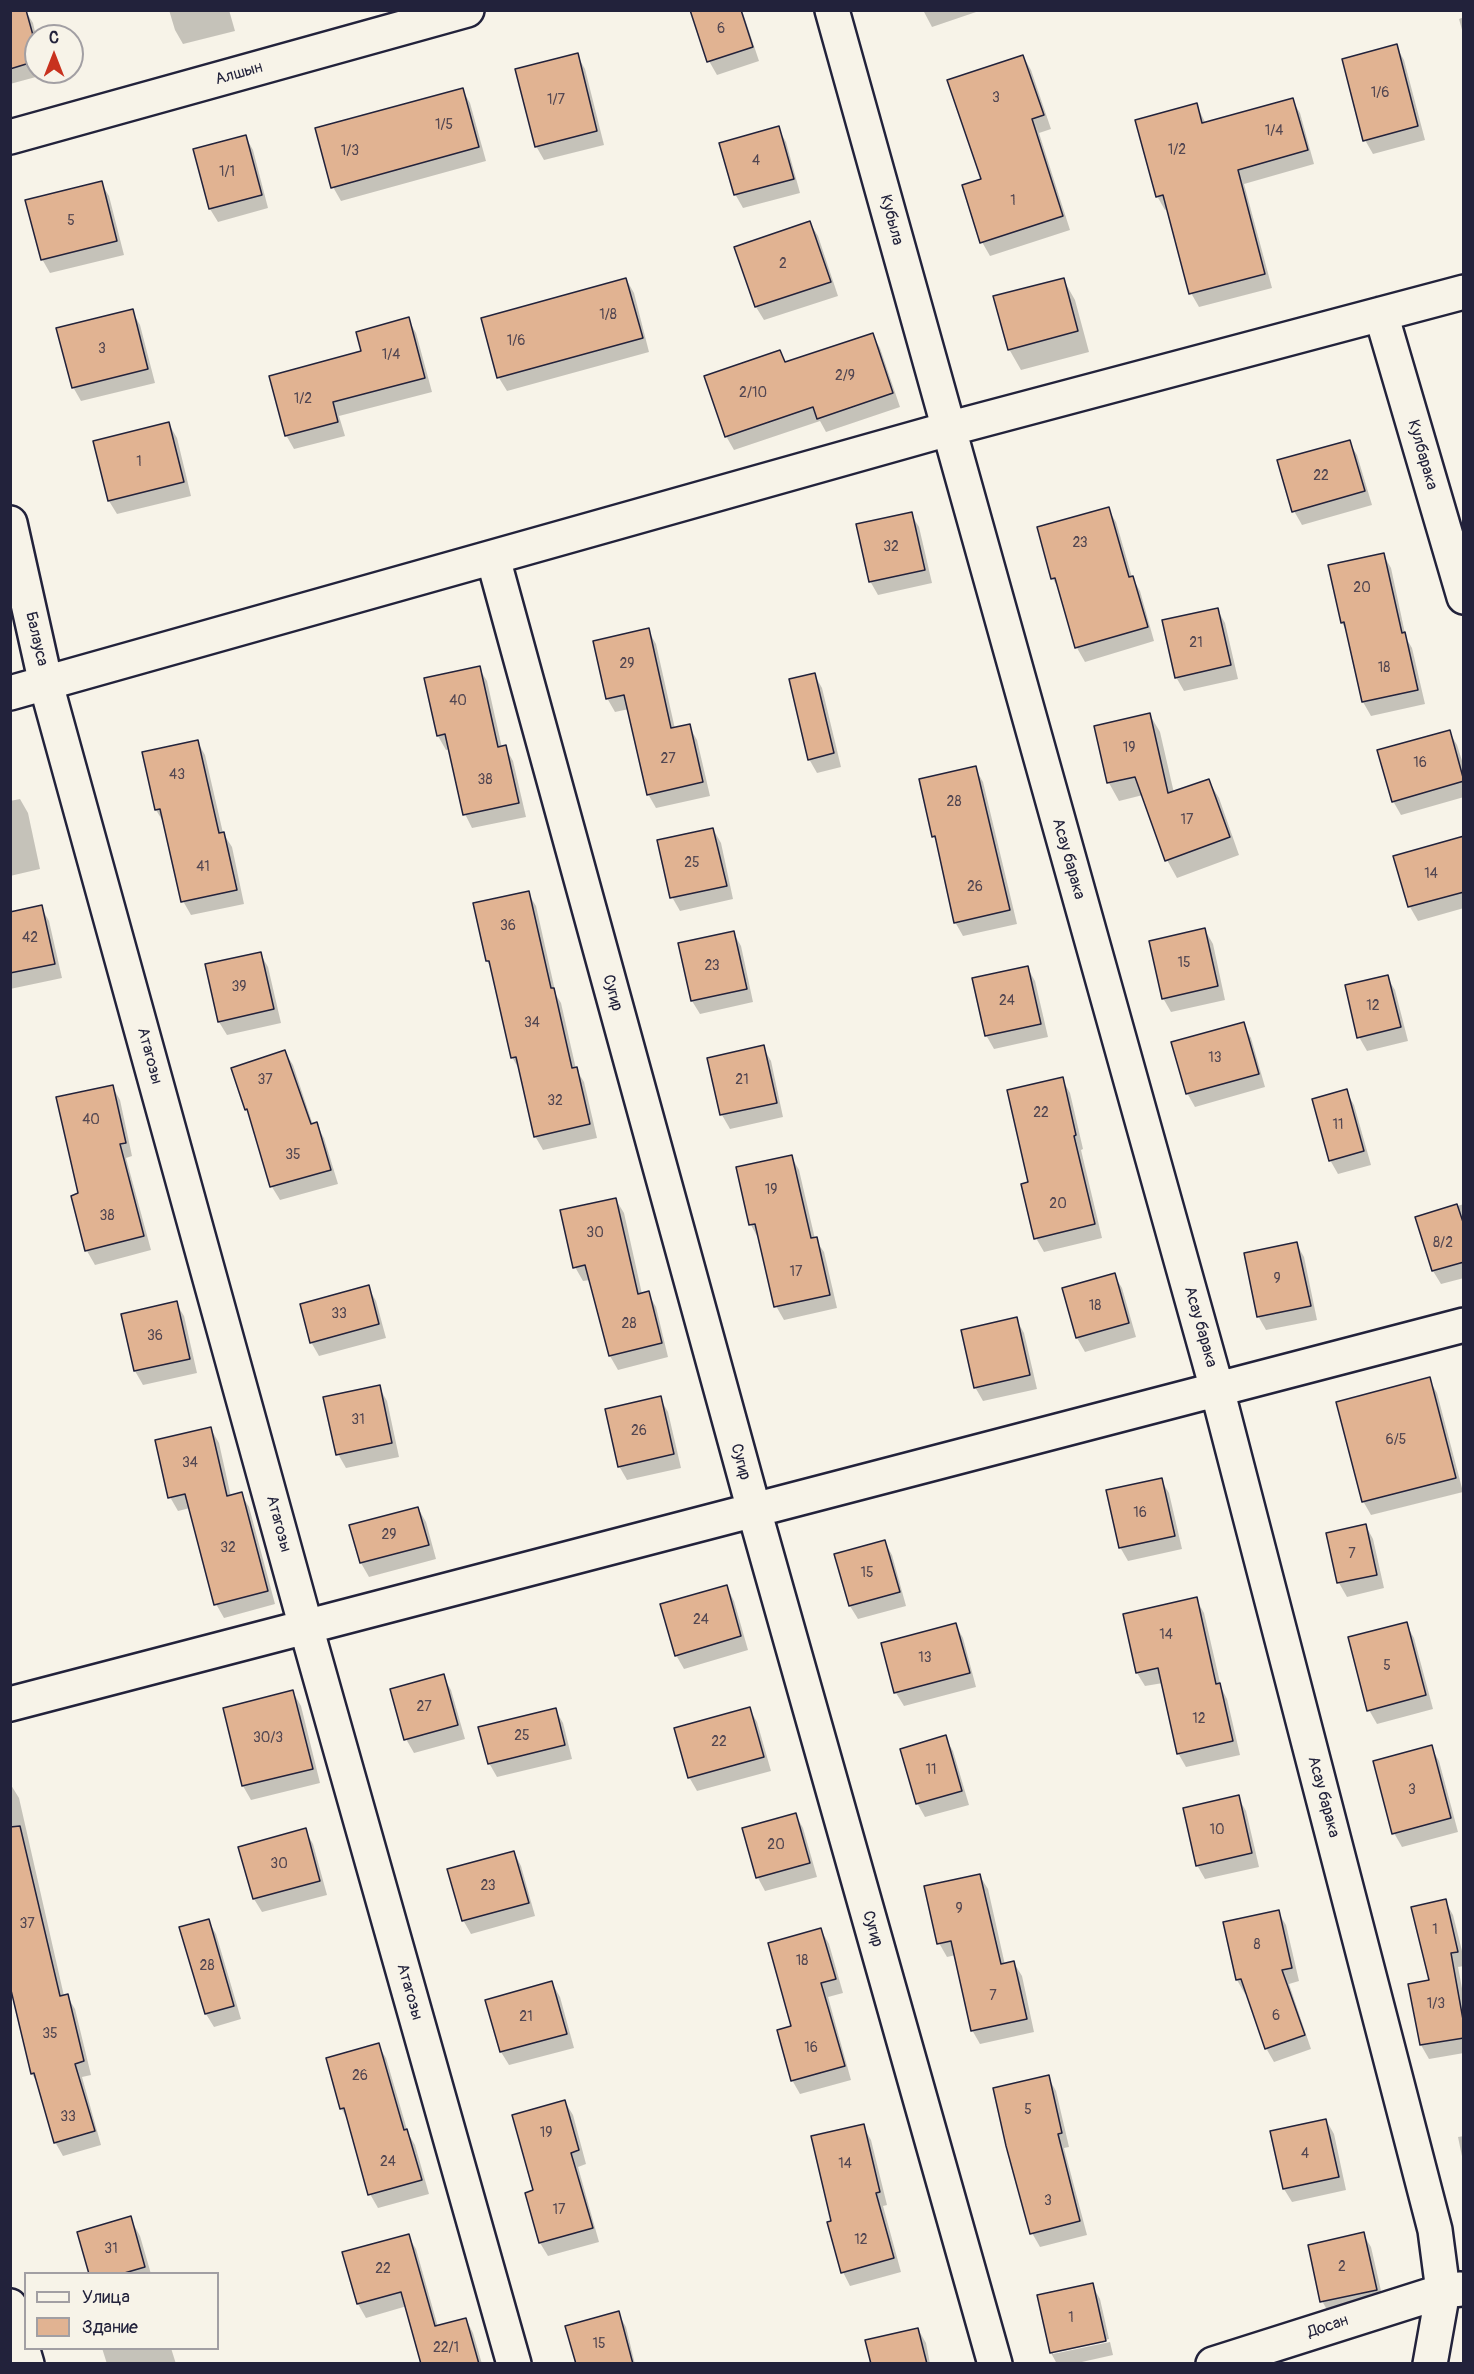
<!DOCTYPE html>
<html>
<head>
<meta charset="utf-8">
<style>
  body { margin:0 }
  #map { position:relative; width:1474px; height:2374px; overflow:hidden; background:#f7f3e8; font-family:Pangolin,sans-serif }
  canvas { display:block }
  .frame { position:absolute; inset:0; border:12px solid #22223b; pointer-events:none }
  .legend { position:absolute; left:24px; top:2272px; width:195px; height:78px; box-sizing:border-box; background:#f7f3e8; border:2px solid #a29fa3; margin:0; padding:8px 10px; list-style:none; font-size:18px; color:#22223b }
  .legend li { display:flex; align-items:center; gap:12px; height:30px }
  .legend b { width:30px; border:2px solid #a29fa3 }
  .north { position:absolute; left:24px; top:24px; width:60px; height:60px; box-sizing:border-box; background:#f7f3e8; border:2px solid #a29fa3; border-radius:50%; rotate:0deg; font-size:16px; font-weight:700; line-height:24px; text-align:center; color:#22223b }
  .north::after { content:''; display:block; margin:auto; width:21px; height:27px; background:#c8321e; clip-path:polygon(50% 0,100% 100%,50% 72%,0 100%) }
</style>
</head>
<body>
<div id="map">
<canvas width="1474" height="2374"></canvas>
<div class="frame"></div>
<ul class="legend">
<li><b style="height:8px;background:#f7f3e8"></b>Улица</li>
<li><b style="height:16px;background:#e1b392"></b>Здание</li>
</ul>
<div class="north">С</div>
</div>
<script>
const ctx = document.querySelector('canvas').getContext('2d');
ctx.lineJoin = 'round';
function paint(path, color) {
  ctx.fillStyle = color;
  ctx.fill(path, 'evenodd');
}
function trace(path, color, width, dash) {
  ctx.strokeStyle = color;
  ctx.lineWidth = width;
  ctx.lineCap = dash ? 'butt' : 'round';
  ctx.setLineDash(dash || []);
  ctx.stroke(path);
}
function label(font, color, halo, rows, align = 'center') {
  ctx.font = font + ' Pangolin,sans-serif';
  ctx.lineWidth = 4.5;
  ctx.setLineDash([]);
  ctx.textBaseline = 'middle';
  ctx.strokeStyle = halo;
  ctx.fillStyle = color;
  for (const [text, x, y, turn = 0] of rows) {
    ctx.save();
    ctx.translate(x, y);
    ctx.rotate((+turn || 0) * Math.PI / 180);
    ctx.textAlign = isNaN(turn) ? turn : align;
    if (halo) ctx.strokeText(text, 0, 0);
    ctx.fillText(text, 0, 0);
    ctx.restore();
  }
}
paint(new Path2D(`
  M25,10l8,13 3,13v36h10l1,2 -37,10v-71z
  M169,10h60l6,21 -52,13 -8,-14z
  M696,10h46l17,51 -42,14 -8,-14z
  M923,10h59l-50,17z
  M1464,17v20l-5,-18z
  M1396,46l8,14 21,80 -52,14 -8,-14z
  M577,55l8,14 19,76 -60,15 -8,-14z
  M1023,56l8,14 20,59 -12,4 31,97 -80,26 -8,-14v-62z
  M462,89l8,14 16,58 -145,40 -8,-14z
  M1292,100l8,13 14,51 -70,20 28,104 -73,19 -8,-14 -23,-84 -3,1 -8,-14 39,-92 10,20z
  M778,128l8,14 14,51 -57,15 -8,-14z
  M245,136l8,14 15,58 -50,14 -8,-13z
  M101,183l8,13 15,59 -74,18 -8,-14z
  M810,223l8,13 20,60 -74,24 -8,-13 -20,-60z
  M626,279l8,14 15,59 -142,39 -8,-13 -16,-59z
  M1063,279l12,21 14,52 -68,18 -12,-21z
  M132,311l8,14 15,58 -74,18 -8,-14z
  M408,319l8,14 16,59 -93,24 6,20 -51,13 -8,-14 77,-83z
  M872,334l8,14 20,59 -74,25 -6,-11 -86,29 -8,-14 54,-84 6,11z
  M169,424l8,14 14,58 -74,18 -8,-13z
  M1349,442l8,13 15,50 -70,20 -8,-14z
  M1108,509l8,13 16,55 8,14 14,50 -69,21 -8,-14 -16,-55 -8,-14 -15,-51z
  M911,514l8,13 13,56 -54,12 -8,-14z
  M1383,554l8,14 15,70 6,10 13,56 -54,12 -8,-14 -15,-69 -6,-10z
  M1217,609l8,14 13,56 -54,12 -8,-14z
  M648,630l8,14 19,85 14,-3 8,14 13,56 -54,12 -8,-14 -19,-85 -14,3 -8,-14z
  M479,668l8,13 15,67 3,-1 8,14 13,56 -54,11 -7,-14 -15,-65 -4,1 -8,-14 -13,-56z
  M814,674l8,14 19,79 -24,6 -8,-14z
  M1150,715l10,17 14,61 34,-13 11,18 20,57 -62,23 -10,-18 -24,-65 -24,6 -10,-18 -13,-56z
  M1449,731l8,14 7,22v30l-63,18 -8,-14z
  M197,741l8,14 18,78 9,14 12,57 -53,11 -8,-14 -19,-78 -8,-13z
  M975,768l8,14 34,142 -54,12 -8,-14 -17,-79 -4,-7z
  M20,799l8,14 12,56 -30,7v-75z
  M713,829l8,14 12,56 -53,12 -8,-14z
  M1464,838v70l-46,13 -8,-14 -15,-50z
  M528,893l8,13 20,89 5,8 15,66 8,13 13,56 -54,12 -8,-14 -15,-65 -8,-14 -20,-88 -5,-8z
  M41,907l8,14 13,57 -52,11v-75z
  M1205,930l8,14 12,56 -54,12 -8,-14z
  M733,932l8,14 12,56 -53,12 -8,-13z
  M260,953l8,14 13,56 -54,12 -8,-13z
  M1027,967l8,14 13,56 -54,12 -8,-14z
  M1387,977l8,13 13,51 -41,10 -8,-14z
  M1243,1024l8,14 14,49 -70,20 -8,-14z
  M763,1047l8,14 12,56 -53,12 -8,-14 -13,-56z
  M285,1052l8,13 20,60 3,-1 8,14 14,46 -58,16 -8,-13 -21,-70 -5,-8z
  M1062,1079l8,14 13,56 -2,1 21,88 -58,14 -8,-14 -6,-55z
  M112,1086l8,14 12,56 -6,2 25,92 -56,15 -8,-14 -15,-54 8,-2z
  M1346,1091l8,14 17,60 -33,9 -8,-14z
  M791,1156l8,14 16,69 9,13 13,56 -53,12 -8,-14 -18,-68 -7,-13z
  M616,1200l8,13 18,81 6,-1 8,14 12,50 -50,13 -8,-14 -20,-76 -7,1 -8,-14z
  M1464,1204v74l-23,6 -8,-13 -16,-53z
  M1296,1243l8,14 13,63 -51,10 -8,-14z
  M1114,1275l8,13 14,49 -51,15 -8,-14 -14,-49z
  M368,1287l8,14 10,37 -67,18 -8,-14z
  M176,1303l8,13 13,57 -54,12 -8,-14 -13,-56z
  M1016,1319l8,14 13,56 -54,12 -8,-14z
  M1429,1379l8,14 26,99 -92,23 -8,-14z
  M379,1387l8,14 12,56 -53,11 -8,-14z
  M660,1398l8,14 13,56 -54,12 -8,-14z
  M211,1429l8,14 12,54 10,-3 8,13 26,97 -51,14 -8,-14 -26,-96 -12,3 -8,-14z
  M1161,1480l8,13 13,56 -54,12 -8,-14z
  M418,1508l8,14 10,37 -67,18 -8,-14 -10,-37z
  M1366,1526l7,13 11,49 -37,9 -8,-14 -11,-49z
  M884,1541l8,14 14,51 -48,13 -8,-13z
  M727,1587l7,14 14,49 -64,19 -8,-14z
  M1196,1599l8,14 17,74 6,12 13,56 -54,12 -8,-14 -15,-70 -18,3 -8,-13z
  M955,1624l8,14 13,49 -72,19 -8,-13 -13,-49z
  M1406,1624l8,14 19,71 -56,15 -8,-14z
  M443,1676l8,14 14,49 -51,14 -8,-14z
  M293,1692l8,14 19,77 -69,17 -8,-14 -19,-77z
  M749,1708l8,14 14,49 -74,20 -8,-14z
  M555,1709l8,14 9,36 -75,18 -8,-14z
  M945,1737l8,14 16,54 -44,12 -8,-14z
  M1431,1747l8,14 19,71 -56,15 -8,-14z
  M11,1785l8,13 45,198h3l8,13 16,66 -9,2 19,68 -38,11 -8,-14 -17,-58 -6,-10 -22,-94z
  M1238,1797l8,14 13,56 -54,12 -8,-14z
  M795,1814l8,14 14,49 -52,14 -7,-13 -14,-49z
  M305,1830l8,14 14,51 -65,17 -8,-13z
  M514,1852l7,14 14,50 -64,18 -8,-14z
  M980,1876l8,13 17,76 9,-2 8,13 12,56 -54,12 -8,-14 -16,-75 -9,2 -8,-14z
  M1445,1901l8,14 11,44v7l-6,1 6,32v54l-35,6 -8,-14 -11,-60 21,-4z
  M1278,1912l8,13 13,56 -10,3 22,65 -37,13 -8,-14 -18,-55 -3,1 -8,-14z
  M208,1920l8,14 25,85 -27,8 -8,-13z
  M821,1930l8,14 14,49 -15,4 23,83 -51,14 -8,-14 1,-53z
  M552,1983l8,14 14,51 -65,17 -8,-13z
  M378,2045l8,13 22,75 7,12 14,49 -51,14 -8,-14 -21,-72 -8,-14z
  M1048,2077l8,14 13,56 -5,1 23,87 -47,12 -8,-14z
  M565,2102l8,13 13,49 -8,3 21,75 -51,14 -8,-13 -5,-52z
  M1326,2120l8,14 12,56 -54,12 -8,-13z
  M863,2126l8,14 16,65 -4,1 18,66 -51,14 -7,-14 -11,-50z
  M1464,2136v30l-6,-29z
  M130,2218l10,18 11,38h-61z
  M1363,2234l8,13 13,57 -54,11 -8,-14z
  M408,2236l8,13 22,78 28,-8 7,14 9,31h-59l-16,-58 -41,12 -8,-14 -14,-51z
  M1092,2285l8,14 9,40 -56,12v3l57,-12 3,13 -40,9h-16l-6,-11 -12,-57z
  M618,2313l8,14 9,37h-58z
  M918,2329l8,14 4,21h-58z
  M102,2348h69l5,16h-69z`), '#0003');
const building = new Path2D(`
  M10,10h16l10,36v15l-26,8z
  M690,10h51l12,37 -46,15z
  M1397,44l21,82 -55,15 -21,-82z
  M578,53l19,78 -62,16 -20,-78z
  M1023,55l21,60 -12,4 31,97 -83,27 -18,-58 19,-6 -34,-99z
  M463,88l16,59 -148,41 -16,-60z
  M1293,98l15,52 -70,20 27,104 -76,20 -26,-99 -7,2 -21,-77 62,-17 5,20z
  M779,126l15,53 -60,16 -15,-52z
  M246,135l16,60 -53,14 -16,-60z
  M102,181l15,60 -76,19 -16,-60z
  M810,221l21,61 -76,25 -21,-60z
  M626,278l17,60 -146,40 -16,-60z
  M1064,278l14,53 -70,19 -15,-54z
  M133,309l15,60 -76,19 -16,-60z
  M409,317l16,61 -92,24 5,20 -53,14 -16,-60 92,-25 -5,-19z
  M873,333l20,60 -76,26 -4,-12 -88,30 -21,-61 76,-26 5,12z
  M169,422l15,60 -76,19 -15,-60z
  M1350,440l15,51 -73,21 -15,-52z
  M1109,507l20,70 4,-1 15,51 -73,21 -20,-70 -4,1 -14,-52z
  M912,512l13,58 -56,12 -13,-58z
  M1384,553l18,80 3,-1 13,58 -56,12 -18,-80 -3,1 -13,-58z
  M1218,608l13,57 -56,13 -13,-58z
  M649,628l22,100 19,-4 13,58 -56,13 -23,-100 -18,4 -13,-58z
  M480,666l18,81 8,-2 13,58 -56,12 -18,-81 -8,2 -13,-58z
  M815,673l19,80 -26,7 -19,-81z
  M1150,713l18,80 41,-14 21,58 -65,24 -30,-84 -28,6 -13,-57z
  M1450,730l14,51 -72,21 -15,-52z
  M198,740l21,93 5,-1 13,58 -56,12 -21,-93 -5,1 -13,-58z
  M976,766l34,144 -56,13 -19,-87 -3,1 -13,-58z
  M713,828l14,58 -57,12 -13,-58z
  M1464,836v56l-56,15 -15,-51z
  M529,891l22,97h3l18,80 5,-1 13,57 -56,13 -18,-80 -5,1 -22,-97h-3l-13,-58z
  M42,905l13,59 -45,9v-61z
  M1205,928l13,58 -56,13 -13,-58z
  M734,931l13,58 -56,12 -13,-58z
  M261,952l13,57 -56,13 -13,-58z
  M1028,966l13,58 -56,12 -13,-58z
  M1388,975l13,52 -44,11 -12,-53z
  M1244,1022l15,52 -73,20 -15,-52z
  M764,1045l13,58 -57,12 -13,-57z
  M285,1050l26,74 6,-2 14,48 -61,17 -23,-78 -2,1 -14,-42z
  M1063,1077l13,58 -2,1 21,88 -61,15 -13,-55 7,-2 -21,-92z
  M113,1085l13,58 -6,1 24,92 -59,15 -14,-55 7,-3 -22,-96z
  M1347,1089l17,62 -35,10 -17,-62z
  M792,1155l19,83 6,-1 13,58 -56,12 -19,-83 -6,1 -13,-58z
  M616,1198l22,96 11,-3 13,52 -53,13 -24,-91 -12,3 -13,-58z
  M1457,1204l7,21v37l-32,9 -17,-54z
  M1297,1242l14,64 -54,11 -13,-64z
  M1115,1273l14,50 -53,15 -14,-50z
  M369,1285l10,39 -69,19 -10,-39z
  M177,1301l13,58 -56,12 -13,-57z
  M1017,1317l13,58 -56,13 -13,-58z
  M1430,1377l26,101 -94,24 -26,-100z
  M380,1385l12,58 -56,12 -13,-58z
  M661,1396l13,58 -56,13 -13,-58z
  M211,1427l16,69 15,-4 26,99 -54,14 -29,-111 -17,4 -13,-58z
  M1162,1478l13,58 -56,12 -13,-58z
  M418,1507l11,38 -69,18 -11,-38z
  M1366,1524l11,51 -40,8 -11,-50z
  M885,1540l15,52 -51,14 -15,-52z
  M727,1585l14,51 -66,20 -15,-52z
  M1197,1597l19,87 4,-1 13,58 -56,13 -19,-86 -22,5 -13,-59z
  M1407,1622l19,73 -59,16 -19,-74z
  M956,1623l14,50 -76,20 -13,-50z
  M444,1674l14,51 -54,15 -14,-51z
  M293,1690l20,79 -71,17 -19,-78z
  M750,1707l14,50 -76,21 -14,-50z
  M556,1708l9,37 -77,19 -10,-37z
  M946,1735l16,56 -46,13 -16,-55z
  M1432,1745l19,73 -59,16 -19,-73z
  M1239,1795l13,58 -56,13 -13,-58z
  M796,1813l14,50 -54,15 -14,-50z
  M20,1826l40,170 8,-2 16,67 -9,3 20,67 -41,12 -20,-70 -3,1 -21,-88v-159z
  M306,1828l14,53 -67,18 -15,-52z
  M514,1851l15,52 -67,18 -15,-52z
  M980,1874l21,90 13,-3 13,58 -56,12 -20,-90 -14,3 -13,-58z
  M1446,1899l12,53 -7,1 13,72v13l-44,7 -12,-61 21,-4 -18,-73z
  M1279,1910l13,58 -10,2 23,65 -40,14 -24,-70 -5,1 -13,-58z
  M209,1919l25,87 -29,8 -26,-87z
  M821,1928l15,51 -15,4 24,83 -54,15 -14,-51 14,-4 -23,-83z
  M552,1981l15,53 -67,18 -15,-52z
  M379,2043l25,87 3,-1 15,51 -54,15 -24,-87 -4,1 -14,-51z
  M1049,2075l13,58 -4,1 22,87 -50,13 -24,-88 -13,-58z
  M565,2100l14,50 -8,3 22,75 -54,15 -14,-50 8,-3 -21,-75z
  M1326,2119l13,58 -56,12 -13,-58z
  M864,2124l16,68 -4,1 18,65 -53,15 -14,-51 4,-1 -20,-85z
  M131,2216l14,51 -24,7h-32l-12,-42z
  M1364,2232l13,58 -57,12 -12,-57z
  M409,2234l26,92 31,-8 13,46h-58l-20,-72 -44,12 -15,-52z
  M1093,2283l13,58 -56,12 -13,-58z
  M619,2311l14,53h-57l-11,-38z
  M918,2328l9,36h-56l-6,-24z`);
paint(building, '#e1b392');
trace(building, '#22223b', 1.5);
const street = new Path2D(`
  M832,10l385,1379 218,841 8,61 -13,73
  M10,137l457,-127
  M1381,314l83,283
  M10,523l36,161 260,943 208,737
  M493,558l261,952 241,854
  M10,693l938,-264 516,-137
  M10,1704l1454,-379
  M10,2306l17,58
  M1213,2364l230,-73 18,-2`);
trace(street, '#22223b', 38);
trace(street, '#f7f3e8', 33);
label('14px', '#524651', null, [
  ["6",721,29],
  ["1/6",1380,93],
  ["3",996,98],
  ["1/7",556,100],
  ["1/5",444,125],
  ["1/4",1274,131],
  ["1/2",1177,150],
  ["1/3",350,151],
  ["4",756,161],
  ["1/1",227,172],
  ["1",1013,201],
  ["5",71,221],
  ["2",783,264],
  ["1/8",608,315],
  ["1/6",516,341],
  ["3",102,349],
  ["1/4",391,355],
  ["2/9",845,376],
  ["2/10",753,393],
  ["1/2",303,399],
  ["1",139,462],
  ["22",1321,476],
  ["23",1080,543],
  ["32",891,547],
  ["20",1362,588],
  ["21",1196,643],
  ["29",627,664],
  ["18",1384,668],
  ["40",458,701],
  ["19",1129,748],
  ["27",668,759],
  ["16",1420,763],
  ["43",177,775],
  ["38",485,780],
  ["28",954,802],
  ["17",1187,820],
  ["25",692,863],
  ["41",203,867],
  ["14",1431,874],
  ["26",975,887],
  ["36",508,926],
  ["42",30,938],
  ["15",1184,963],
  ["23",712,966],
  ["39",239,987],
  ["24",1007,1001],
  ["12",1373,1006],
  ["34",532,1023],
  ["13",1215,1058],
  ["37",265,1080],
  ["21",742,1080],
  ["32",555,1101],
  ["22",1041,1113],
  ["40",91,1120],
  ["11",1338,1125],
  ["35",293,1155],
  ["19",771,1190],
  ["20",1058,1204],
  ["38",107,1216],
  ["30",595,1233],
  ["8/2",1443,1243],
  ["17",796,1272],
  ["9",1277,1279],
  ["18",1095,1306],
  ["33",339,1314],
  ["28",629,1324],
  ["36",155,1336],
  ["31",358,1420],
  ["26",639,1431],
  ["6/5",1396,1440],
  ["34",190,1463],
  ["16",1140,1513],
  ["29",389,1535],
  ["32",228,1548],
  ["7",1352,1554],
  ["15",867,1573],
  ["24",701,1620],
  ["14",1166,1635],
  ["13",925,1658],
  ["5",1387,1666],
  ["27",424,1707],
  ["12",1199,1719],
  ["25",522,1736],
  ["30/3",268,1738],
  ["22",719,1742],
  ["11",931,1770],
  ["3",1412,1790],
  ["10",1217,1830],
  ["20",776,1845],
  ["30",279,1864],
  ["23",488,1886],
  ["9",959,1909],
  ["37",27,1924],
  ["1",1435,1930],
  ["8",1257,1945],
  ["18",802,1961],
  ["28",207,1966],
  ["7",993,1996],
  ["1/3",1436,2004],
  ["6",1276,2016],
  ["21",526,2017],
  ["35",50,2034],
  ["16",811,2048],
  ["26",360,2076],
  ["5",1028,2110],
  ["33",68,2117],
  ["19",546,2133],
  ["4",1305,2154],
  ["24",388,2162],
  ["14",845,2164],
  ["3",1048,2201],
  ["17",559,2210],
  ["12",861,2240],
  ["31",111,2249],
  ["2",1342,2267],
  ["22",383,2269],
  ["1",1071,2318],
  ["15",599,2344],
  ["22/1",446,2348]
]);
label('16px', '#22223b', '#f7f3e8', [
  ["Алшын",239,74,-16],
  ["Кубыла",891,220,75],
  ["Кулбарака",1422,455,74],
  ["Балауса",36,639,77],
  ["Асау барака",1068,859,74],
  ["Сугир",612,993,75],
  ["Атагозы",149,1056,75],
  ["Асау барака",1200,1327,74],
  ["Сугир",740,1462,75],
  ["Атагозы",278,1524,75],
  ["Асау барака",1323,1797,75],
  ["Сугир",872,1929,74],
  ["Атагозы",409,1992,74],
  ["Досан",1328,2327,-18]
]);
</script>
</body>
</html>
